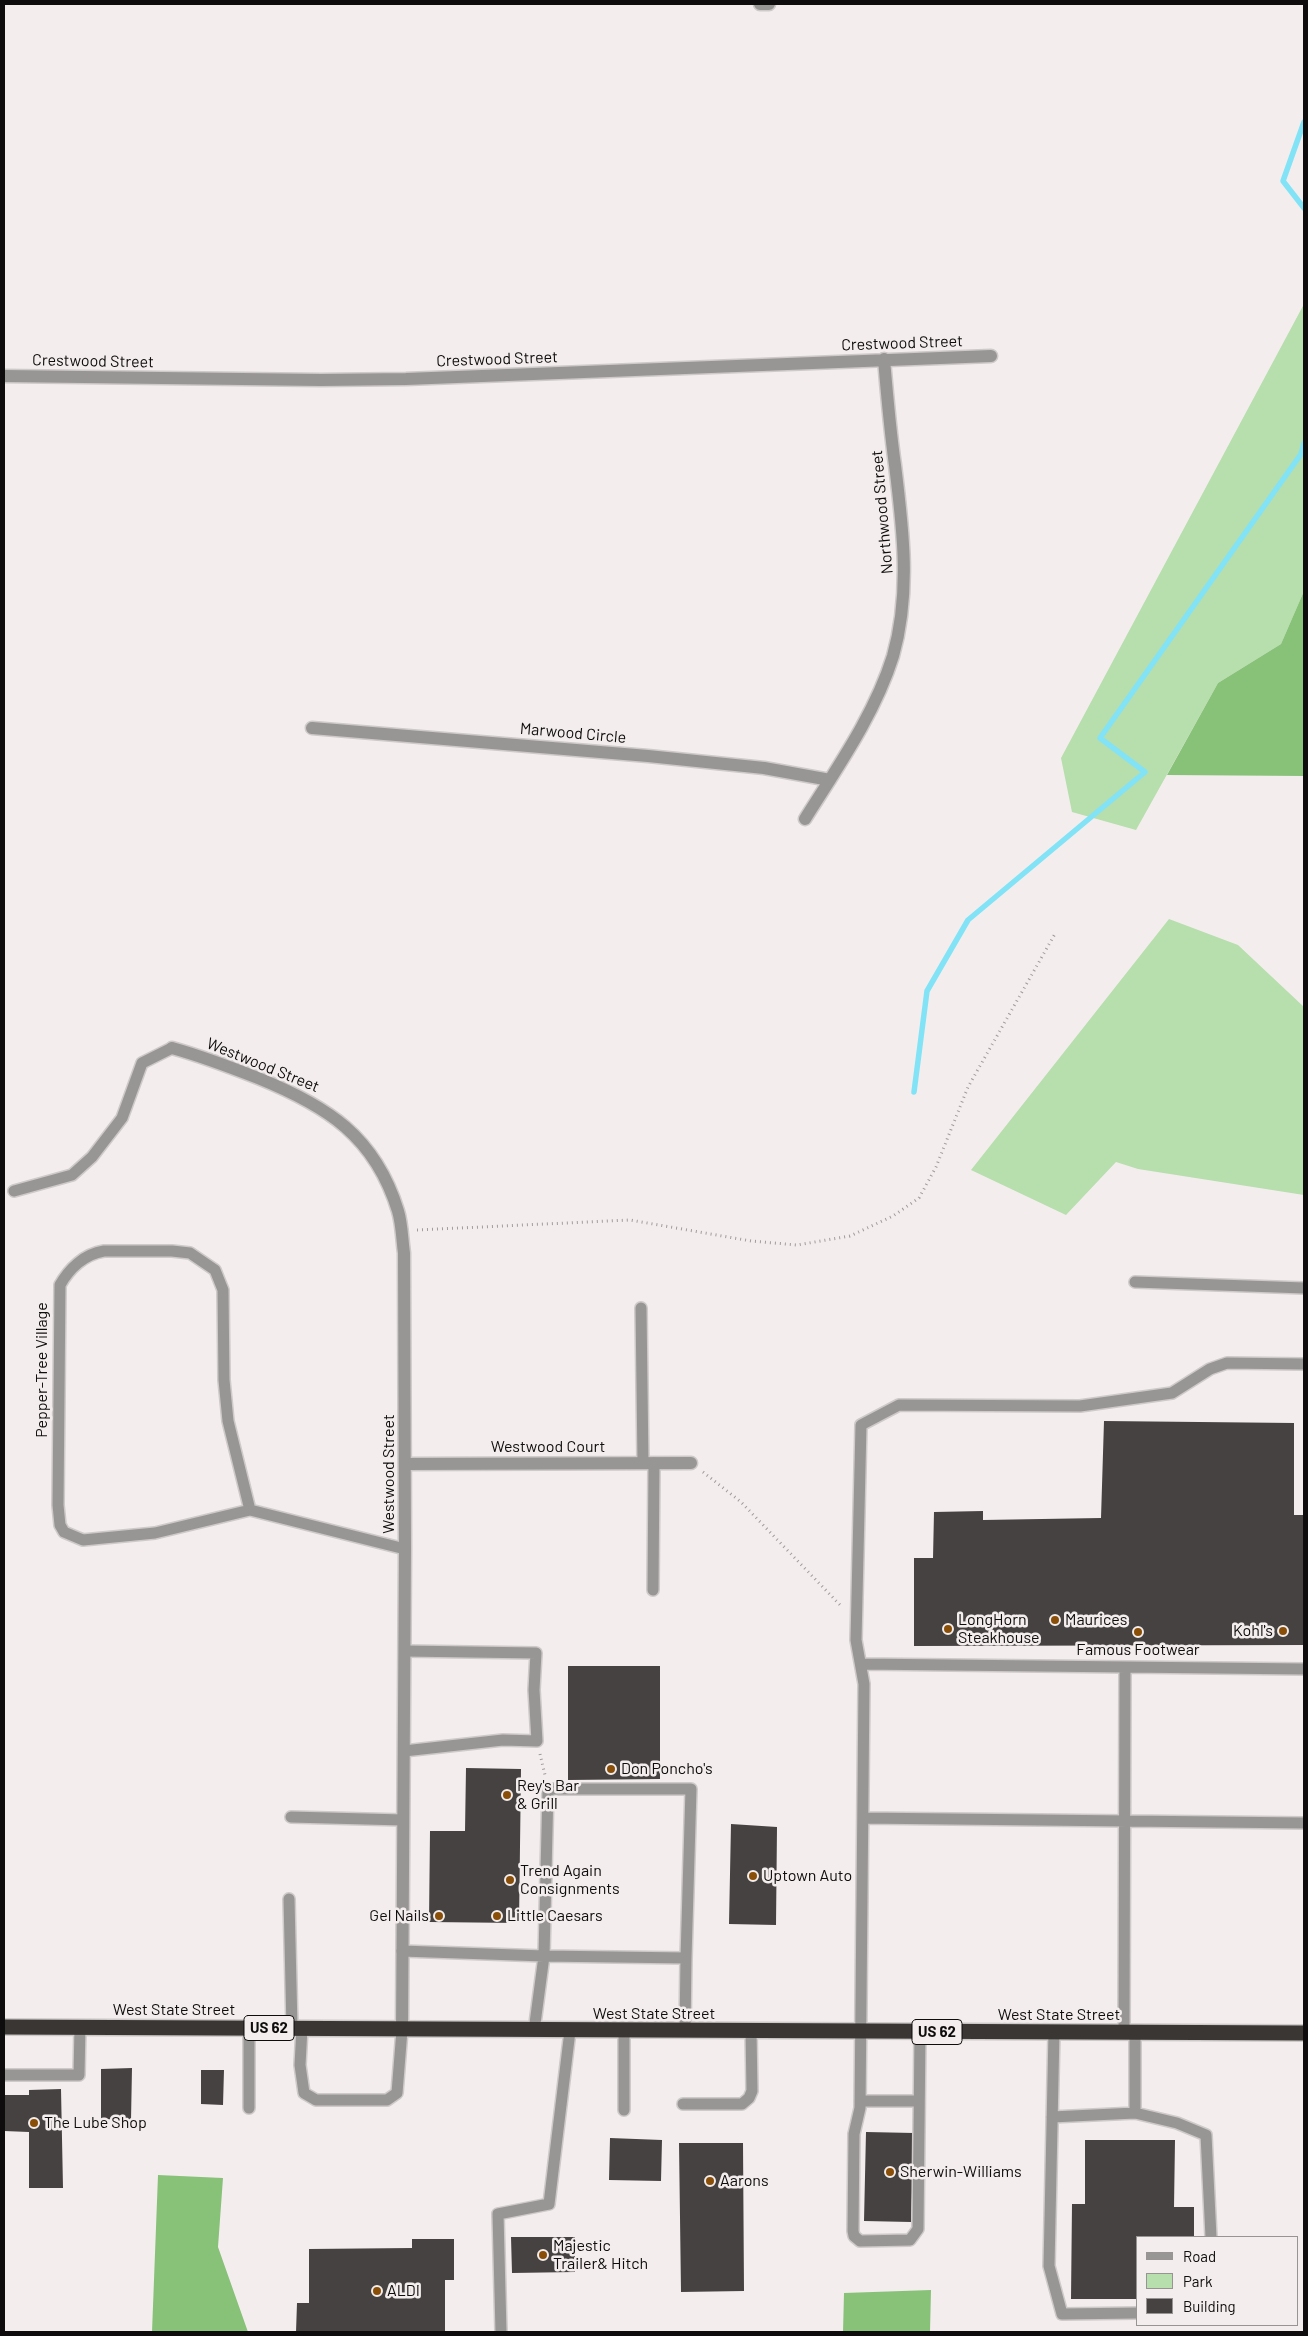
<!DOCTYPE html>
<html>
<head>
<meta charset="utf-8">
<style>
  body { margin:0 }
  #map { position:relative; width:1308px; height:2336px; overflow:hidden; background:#f3eeed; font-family:Barlow,sans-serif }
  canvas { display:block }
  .frame { position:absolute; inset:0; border:5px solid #0e0c0c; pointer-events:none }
  .legend { position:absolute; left:1136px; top:2236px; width:162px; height:90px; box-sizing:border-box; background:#f3eeed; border:1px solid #979493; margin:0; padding:6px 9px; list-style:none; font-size:15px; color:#0e0c0c }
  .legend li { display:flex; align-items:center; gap:10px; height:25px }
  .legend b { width:25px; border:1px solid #979493 }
</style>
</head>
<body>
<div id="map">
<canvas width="1308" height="2336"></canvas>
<div class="frame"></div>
<ul class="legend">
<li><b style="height:6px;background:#989695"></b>Road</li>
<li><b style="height:14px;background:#b7dead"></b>Park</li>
<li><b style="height:14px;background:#464241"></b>Building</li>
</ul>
</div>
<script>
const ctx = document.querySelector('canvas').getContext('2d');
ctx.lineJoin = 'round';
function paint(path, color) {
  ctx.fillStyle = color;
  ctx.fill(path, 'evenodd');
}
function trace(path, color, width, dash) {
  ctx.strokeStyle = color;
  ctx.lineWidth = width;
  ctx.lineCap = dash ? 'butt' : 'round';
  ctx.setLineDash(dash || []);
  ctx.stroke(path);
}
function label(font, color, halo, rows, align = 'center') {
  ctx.font = font + ' Barlow,sans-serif';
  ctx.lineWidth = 5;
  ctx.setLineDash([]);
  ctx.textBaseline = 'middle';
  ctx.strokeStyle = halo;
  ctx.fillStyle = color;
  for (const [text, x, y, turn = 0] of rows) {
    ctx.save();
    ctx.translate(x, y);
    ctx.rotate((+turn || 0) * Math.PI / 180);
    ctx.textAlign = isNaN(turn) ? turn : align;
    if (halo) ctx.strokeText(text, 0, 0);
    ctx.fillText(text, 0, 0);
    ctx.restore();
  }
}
paint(new Path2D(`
  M1304,304v287l-23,53 -63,39 -82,147 -64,-18 -11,-54z
  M1169,919l69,26 66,62v188l-166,-26 -22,-7 -50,53 -95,-45z`), '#b7dead');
paint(new Path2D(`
  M1304,591v185l-137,-1 51,-92 63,-39z
  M158,2175l65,3 -5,69 30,85h-96z
  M931,2290l-1,42h-87l1,-39z`), '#87c278');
trace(new Path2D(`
  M1304,122l-21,59 21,27
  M914,1092l13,-101 41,-71 177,-148 -45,-34 201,-284 3,-11`), '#82e3f7', 5.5);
paint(new Path2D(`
  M1104,1421l190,2v92h10v130l-390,1v-88h19l1,-46 49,-1v9l118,-2z
  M568,1666h92v113l-92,1z
  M466,1768l55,1 -2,154 -90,-1 1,-91h35z
  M731,1824l46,3 -1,98 -47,-1z
  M132,2068l-1,52 -30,-1v-50z
  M201,2070h23l-1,35 -22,-1z
  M61,2089l2,99h-34v-56l-25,-1v-36h25v-5z
  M866,2132l48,1 -3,89 -47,-1z
  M610,2138l52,2 -1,41 -52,-1z
  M1085,2140h90l-1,67h20v30h-57v62h-66l1,-95h13z
  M679,2143h64l1,148 -63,1z
  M511,2237h64v35l-63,1z
  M412,2239h42v41h-9v52h-149l1,-29h12v-54l103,-1z`), '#464241');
const lane = new Path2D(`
  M14,1191l58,-16 20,-18 30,-39 20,-55 30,-15
  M104,1251h68l18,2 25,17 8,20 1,90 4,41 22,89 -95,23 -72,7 -19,-8 -4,-7 -2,-20 2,-220c9,-16 24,-31 44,-34z
  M1135,1282l169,6
  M641,1308l2,155
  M250,1510l155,39
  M653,1590l1,-127
  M861,1664l443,5
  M404,1751l99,-11 34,1 -3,-51 2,-37 -131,-2
  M291,1817l112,3
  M863,1818l441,5
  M289,1899l3,129
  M402,1951l142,5 142,2 -1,73
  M249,2028v80
  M302,2028l-2,37 4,28 12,7h71l10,-7 5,-63
  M534,2031l10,-75 4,-167h143l-5,169
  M920,2032l-2,197 -8,11 -50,1 -6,-5 -1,-5 1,-97 6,-26 4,-424 -8,-44 5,-215 38,-20 181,1 92,-13 38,-24 17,-6 77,1
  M1054,2032l-5,234 13,48 75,-1
  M1124,2033l1,-366
  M1135,2033v80l42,10 29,12 5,102
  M4,2075h75l1,-48
  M860,2101h59
  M683,2104h59l7,-6 3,-7 -1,-60
  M624,2110v-79
  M1052,2117l83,-4
  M501,2332l-3,-118 51,-10 21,-173`);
const street = new Path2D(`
  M760,4h9
  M4,376l317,4 85,-1 585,-23
  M312,728l336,28 116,12 66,12
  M805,819c32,-51 70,-105 88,-163 18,-63 10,-127 2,-191 -5,-35 -8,-70 -11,-106
  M172,1048c29,8 58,19 86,30 69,28 117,58 140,133 4,13 4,28 6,42l1,296 -3,481
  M405,1464l286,-1`);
const highway = new Path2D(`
  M4,2027l1300,6`);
trace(lane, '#cecac9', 14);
trace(street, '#cecac9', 15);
trace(highway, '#cecac9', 18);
trace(new Path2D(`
  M417,1230l213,-10 121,21 46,4 53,-9 43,-20 26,-18 17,-31 32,-80 88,-155
  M703,1472l38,30 101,105
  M540,1754l5,21`), '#a09c9c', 3, [1, 4]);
trace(lane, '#989695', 11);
trace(street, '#989695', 12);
trace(highway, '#393634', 15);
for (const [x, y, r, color] of [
  [1055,1620,5,"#894f09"],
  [948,1629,5,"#894f09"],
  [1283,1631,5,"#894f09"],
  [1138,1632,5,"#894f09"],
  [611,1769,5,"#894f09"],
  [507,1795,5,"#894f09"],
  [753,1876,5,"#894f09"],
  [510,1880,5,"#894f09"],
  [439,1916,5,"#894f09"],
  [497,1916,5,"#894f09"],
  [34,2123,5,"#894f09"],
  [890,2172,5,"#894f09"],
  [710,2181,5,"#894f09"],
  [543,2255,5,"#894f09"],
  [377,2291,5,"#894f09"]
]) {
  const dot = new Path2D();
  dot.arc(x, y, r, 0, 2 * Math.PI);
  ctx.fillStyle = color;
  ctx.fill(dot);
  trace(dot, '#f3eeed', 2);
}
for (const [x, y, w] of [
  [269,2028,50],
  [937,2032,50]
]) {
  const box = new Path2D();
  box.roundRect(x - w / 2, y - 12.5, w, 25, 4);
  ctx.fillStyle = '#f3eeed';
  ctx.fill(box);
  trace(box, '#0e0c0c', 1);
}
label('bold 15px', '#0e0c0c', null, [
  ["US 62",269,2028],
  ["US 62",937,2032]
]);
label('16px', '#0e0c0c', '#f3eeed', [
  ["Crestwood Street",902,343,-2],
  ["Crestwood Street",497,359,-2],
  ["Crestwood Street",93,361,1],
  ["Northwood Street",882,512,-95],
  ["Marwood Circle",573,733,5],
  ["Westwood Street",263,1065,22],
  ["Pepper-Tree Village",42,1370,-90],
  ["Westwood Court",548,1447],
  ["Westwood Street",389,1474,-90],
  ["West State Street",174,2010],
  ["West State Street",654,2014],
  ["West State Street",1059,2015]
]);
label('16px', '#0e0c0c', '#f3eeed', [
  ["LongHorn",958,1620],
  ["Steakhouse",958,1638],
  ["Maurices",1065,1620],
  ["Kohl's",1273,1631,"right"],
  ["Famous Footwear",1138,1650,"center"],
  ["Don Poncho's",621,1769],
  ["Rey's Bar",517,1786],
  ["& Grill",517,1804],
  ["Trend Again",520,1871],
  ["Consignments",520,1889],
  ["Uptown Auto",763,1876],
  ["Gel Nails",429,1916,"right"],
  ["Little Caesars",507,1916],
  ["The Lube Shop",44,2123],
  ["Sherwin-Williams",900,2172],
  ["Aarons",720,2181],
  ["Majestic",553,2246],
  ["Trailer& Hitch",553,2264],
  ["ALDI",387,2291]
], 'left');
</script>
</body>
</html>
